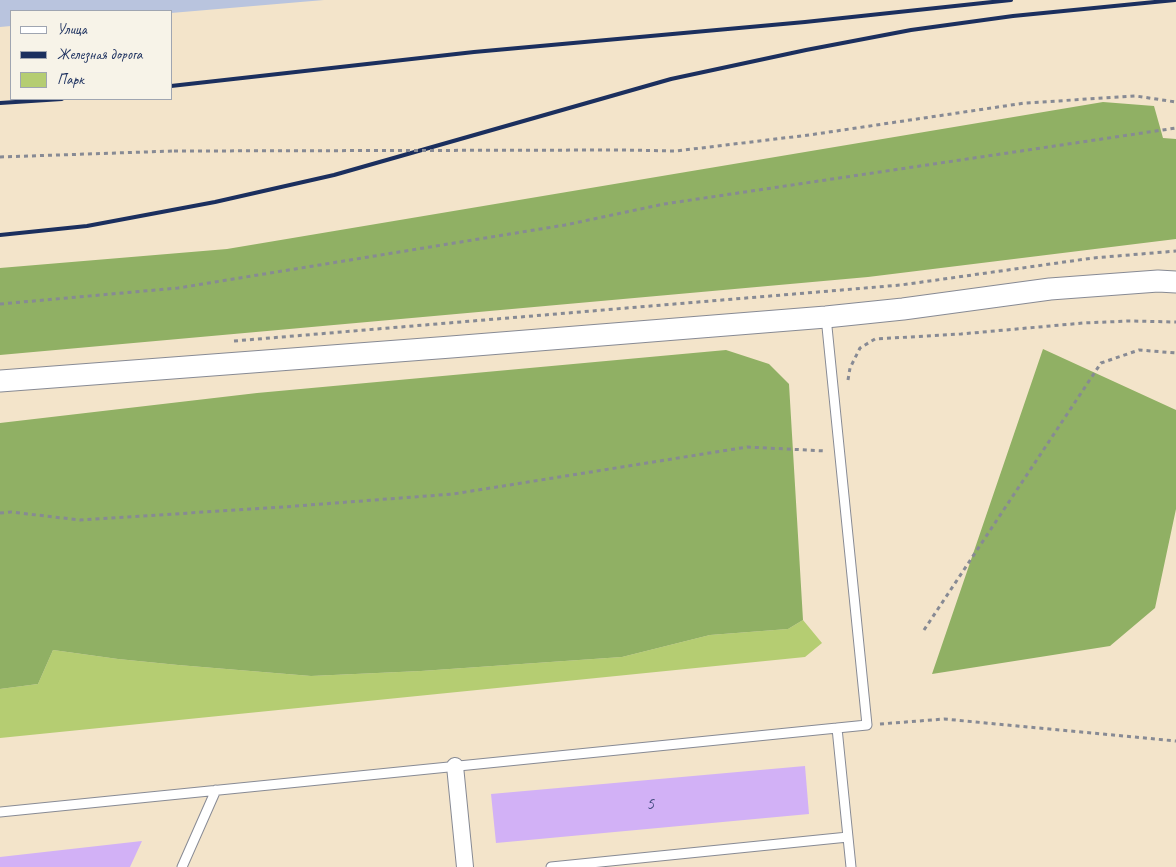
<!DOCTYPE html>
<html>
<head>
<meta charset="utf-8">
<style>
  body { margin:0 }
  #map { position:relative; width:1176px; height:867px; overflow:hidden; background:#f3e4ca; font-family:Caveat,sans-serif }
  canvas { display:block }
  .legend { position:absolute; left:10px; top:10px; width:162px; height:90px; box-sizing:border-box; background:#f7f3e8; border:1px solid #9fa5b1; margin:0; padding:6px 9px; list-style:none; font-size:15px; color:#1b2f5e }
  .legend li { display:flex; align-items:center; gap:10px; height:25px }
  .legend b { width:25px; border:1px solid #9fa5b1 }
</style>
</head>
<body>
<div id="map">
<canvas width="1176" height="867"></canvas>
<ul class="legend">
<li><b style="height:6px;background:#fff"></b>Улица</li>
<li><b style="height:6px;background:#1b2f5e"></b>Железная дорога</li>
<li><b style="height:14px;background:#b5cd72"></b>Парк</li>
</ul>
</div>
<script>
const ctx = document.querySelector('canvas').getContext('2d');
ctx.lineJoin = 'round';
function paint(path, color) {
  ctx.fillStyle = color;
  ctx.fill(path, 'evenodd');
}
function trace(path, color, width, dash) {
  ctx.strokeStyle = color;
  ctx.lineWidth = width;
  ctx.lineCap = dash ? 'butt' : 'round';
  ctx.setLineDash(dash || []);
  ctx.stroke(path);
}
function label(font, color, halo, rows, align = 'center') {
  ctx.font = font + ' Caveat,sans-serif';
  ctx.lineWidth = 4.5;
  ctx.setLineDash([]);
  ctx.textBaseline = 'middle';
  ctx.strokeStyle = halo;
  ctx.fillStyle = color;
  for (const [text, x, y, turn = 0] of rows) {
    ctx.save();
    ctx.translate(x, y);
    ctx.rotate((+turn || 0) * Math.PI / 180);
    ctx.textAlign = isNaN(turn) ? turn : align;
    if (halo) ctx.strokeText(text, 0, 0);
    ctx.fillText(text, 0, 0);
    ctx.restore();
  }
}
paint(new Path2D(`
  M0,0h324l-153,13v-2h-160v15l-11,1z`), '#b9c4de');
paint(new Path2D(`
  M803,620l19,23 -17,14 -805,81v-49l38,-5 15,-34 65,9 60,6 133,11 110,-5 201,-14 88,-22 78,-6z`), '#b5cd72');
paint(new Path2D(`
  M1103,102l51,4 9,32 13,1v100l-308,38 -868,78v-87l227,-19z
  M1043,349l133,61v99l-21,99 -45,38 -178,28z
  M726,350l43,14 20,20 14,236 -15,9 -78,6 -88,22 -201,14 -110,5 -133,-11 -60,-6 -65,-9 -15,34 -38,5v-266l257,-30z`), '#90b064');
paint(new Path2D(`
  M805,766l4,48 -313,29 -5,-49z
  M142,841l-12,26h-130v-10z`), '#d2b1f6');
const service = new Path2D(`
  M837,728l14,139
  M0,812l867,-87 -41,-408
  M182,867l34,-77
  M551,867l297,-30`);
const minor = new Path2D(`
  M455,766l10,101`);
const tertiary = new Path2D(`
  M0,381l451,-34 375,-30 77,-8 147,-20 108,-8 18,1`);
trace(service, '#878a94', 11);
trace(minor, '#878a94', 18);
trace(tertiary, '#878a94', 23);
trace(new Path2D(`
  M622,150l54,1 133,-16 216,-32 111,-7 40,6
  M0,157l174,-6
  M0,304l178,-16 387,-63 99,-21 512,-76
  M234,341l667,-56 192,-27 83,-7
  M848,380l2,-12 10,-20 15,-9 86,-5 122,-11 46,-2 47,1
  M0,513l11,-1 69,8 203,-13 170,-13 294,-47 79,4
  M924,630l177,-267 38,-13 37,3
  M880,724l64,-5 232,22`), '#878a94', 3, [4, 4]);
trace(service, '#fff', 9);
trace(minor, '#fff', 16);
trace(tertiary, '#fff', 21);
trace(new Path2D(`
  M171,86l303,-34 331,-30 206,-22
  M0,103l62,-4
  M0,235l87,-9 128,-24 119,-27 337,-96 135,-29 105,-20 102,-14 162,-16`), '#1b2f5e', 4);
trace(new Path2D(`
  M174,151l448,-1`), '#878a94', 3, [4, 4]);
label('18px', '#495084', null, [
  ["5",650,804]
]);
</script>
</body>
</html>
